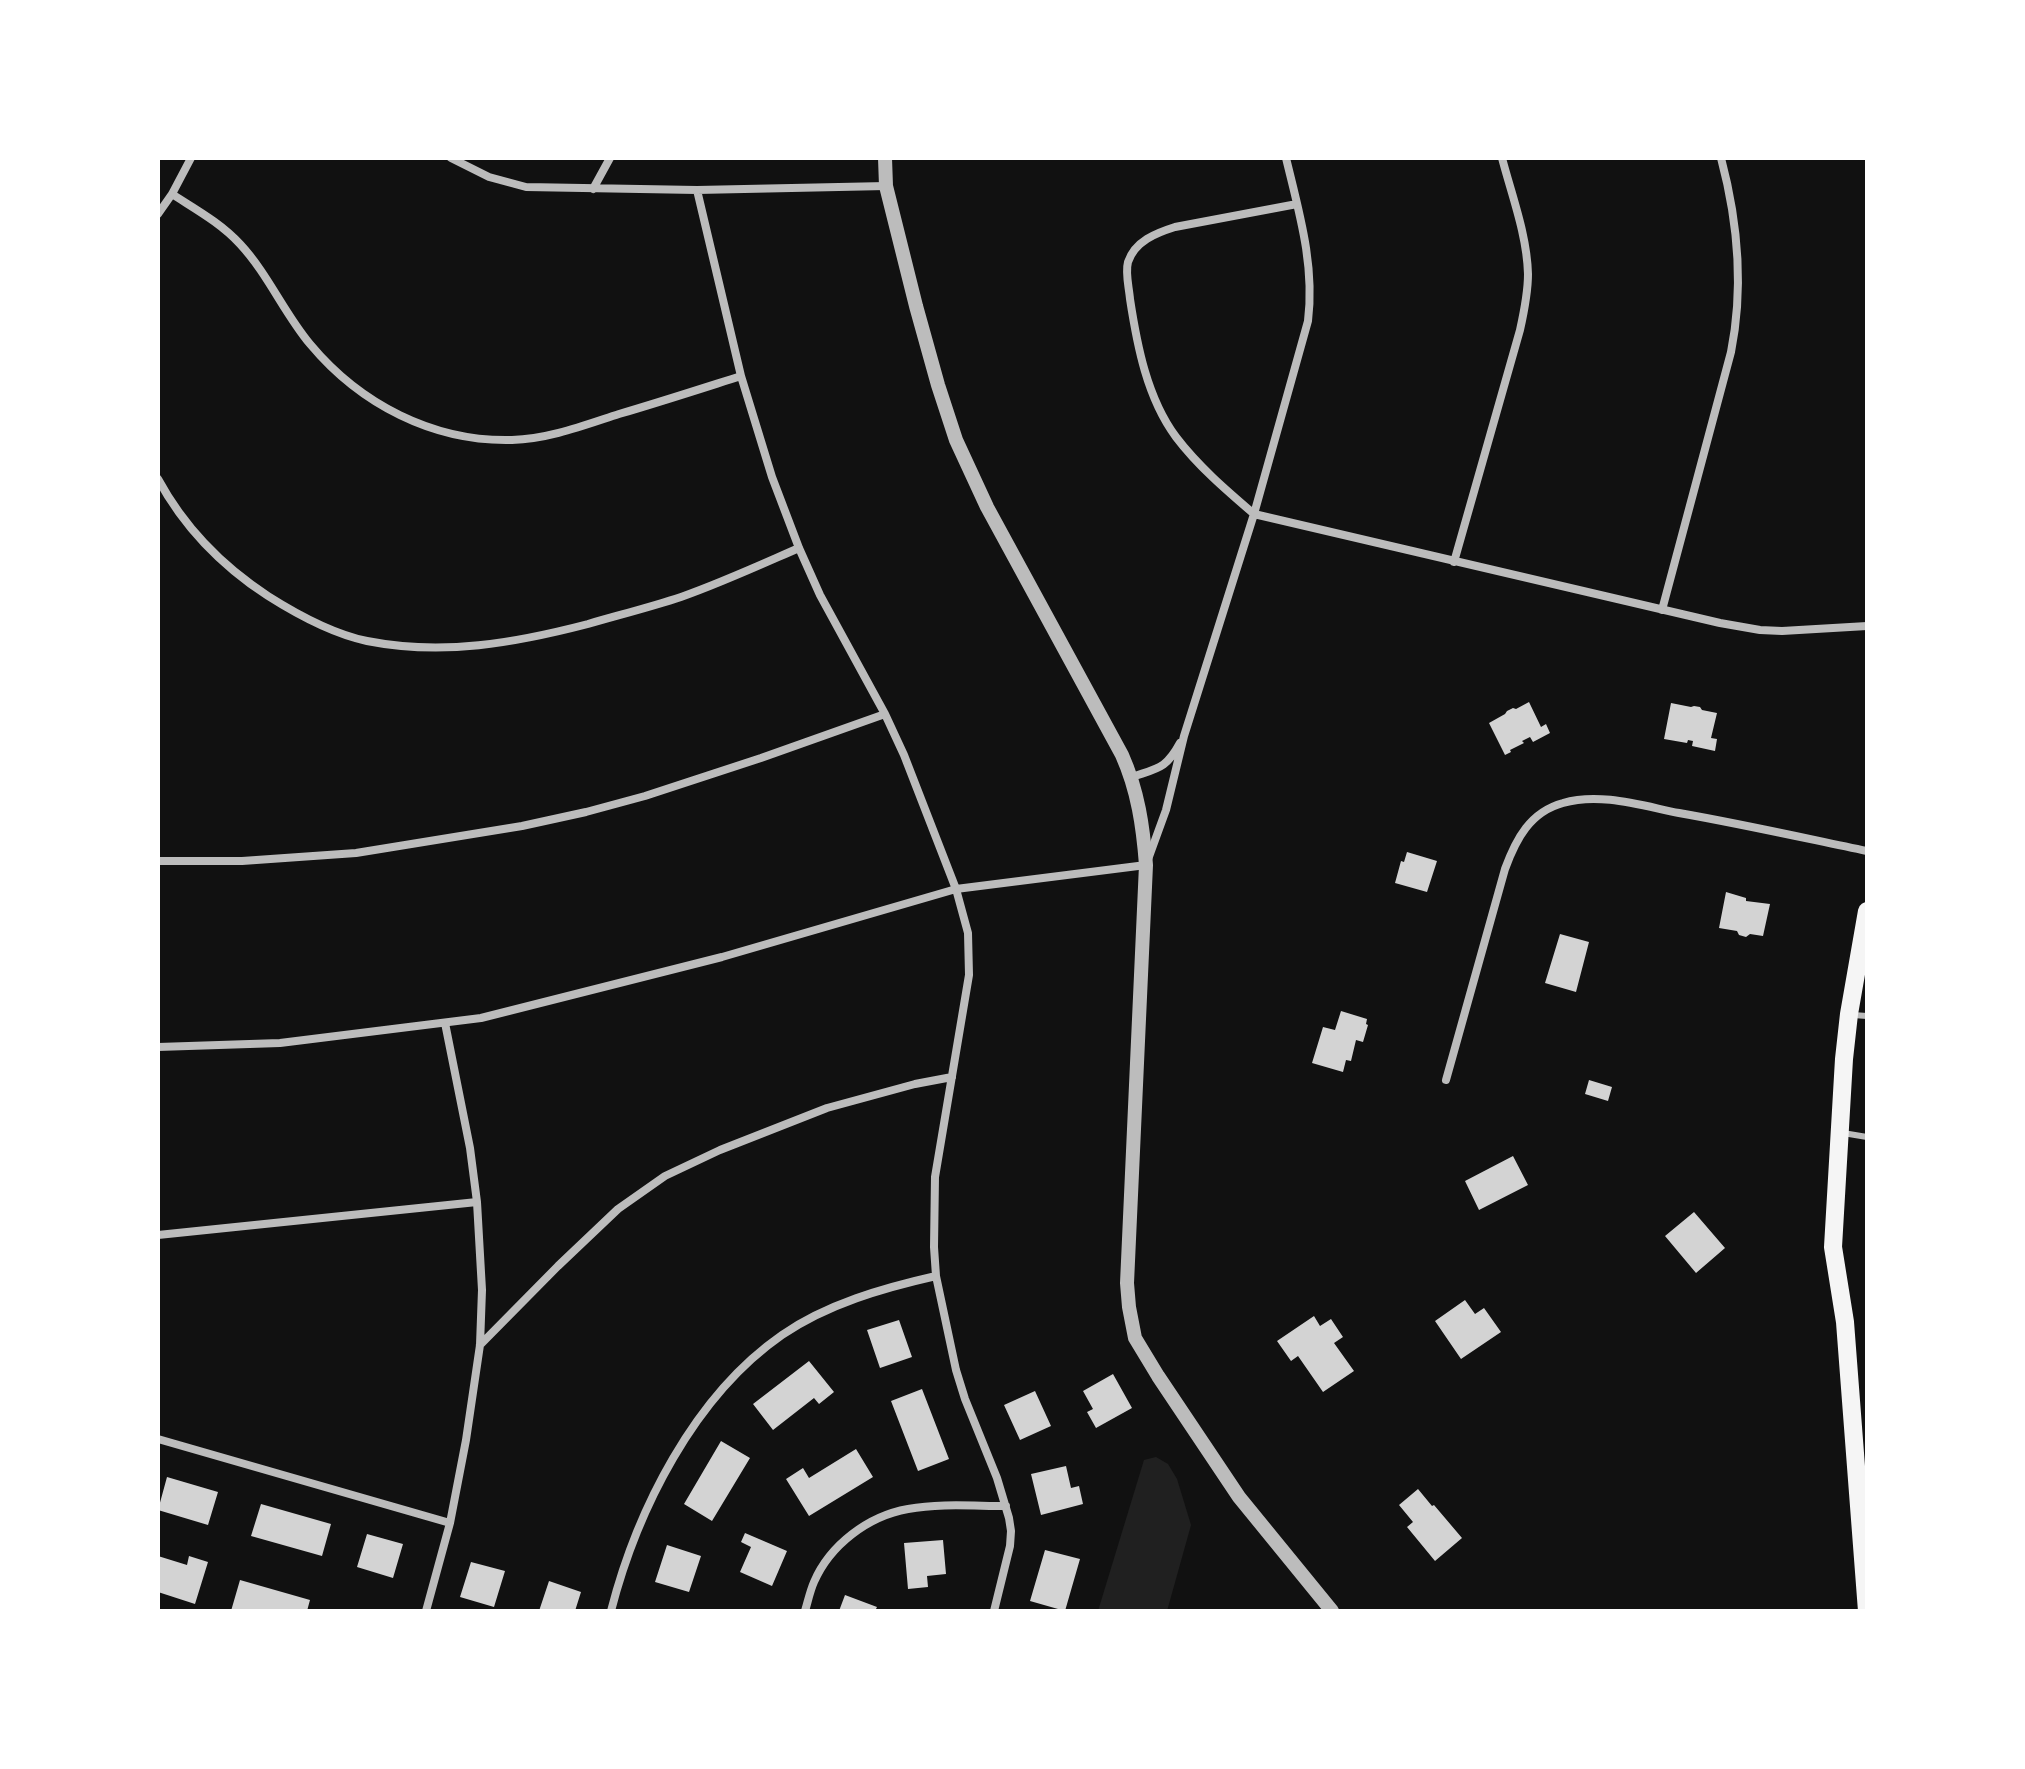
<!DOCTYPE html>
<html>
<head>
<meta charset="utf-8">
<style>
  body { margin:0 }
  #map { position:relative; width:2025px; height:1769px; overflow:hidden; background:#111; font-family:"Space Grotesk",sans-serif }
  canvas { display:block }
  .frame { position:absolute; inset:0; border:160px solid #fff; pointer-events:none }
</style>
</head>
<body>
<div id="map">
<canvas width="2025" height="1769"></canvas>
<div class="frame"></div>
</div>
<script>
const ctx = document.querySelector('canvas').getContext('2d');
ctx.lineJoin = 'round';
function paint(path, color) {
  ctx.fillStyle = color;
  ctx.fill(path, 'evenodd');
}
function trace(path, color, width, dash) {
  ctx.strokeStyle = color;
  ctx.lineWidth = width;
  ctx.lineCap = dash ? 'butt' : 'round';
  ctx.setLineDash(dash || []);
  ctx.stroke(path);
}
paint(new Path2D(`
  M1156,1457l12,7 9,15 14,46 -24,86h-69l46,-151z`), '#202020');
paint(new Path2D(`
  M1529,702l12,25 5,-3 4,9 -17,9 -3,-5 -8,4 2,2 -14,7 1,2 -6,3 -16,-32 16,-9 2,-3 6,-3 3,1z
  M1671,703l20,4 3,-1 6,1 2,3 15,3 -6,25 6,1 -2,12 -23,-5 1,-5 -5,-1 -1,3 -23,-4z
  M1407,852l30,9 -10,31 -32,-9 6,-22 3,1z
  M1726,892l20,6v3l24,3 -7,32 -13,-2 -4,3 -7,-2 -2,-4 -18,-3z
  M1560,934l29,8 -13,50 -31,-9z
  M1341,1011l26,8 -1,5 2,1 -5,17 -7,-2 -5,21 -5,-1 -3,12 -31,-9 11,-36 12,3z
  M1589,1080l23,7 -4,14 -23,-7z
  M1513,1156l15,29 -49,25 -14,-29z
  M1694,1212l31,36 -29,25 -31,-37z
  M1465,1300l10,14 9,-6 17,24 -40,27 -26,-38z
  M1314,1316l6,10 11,-7 12,18 -9,6 20,28 -31,21 -25,-36 -7,5 -14,-20z
  M899,1320l13,37 -32,11 -13,-38z
  M809,1361l25,31 -15,12 -5,-6 -41,32 -20,-26z
  M1113,1374l19,34 -36,20 -9,-16 6,-3 -10,-18z
  M922,1389l27,70 -31,12 -27,-70z
  M1035,1391l16,35 -31,14 -16,-35z
  M721,1441l29,17 -38,63 -28,-17z
  M856,1449l17,28 -64,39 -23,-37 17,-11 6,10z
  M1066,1466l5,22 8,-2 4,18 -42,11 -10,-41z
  M167,1477l51,15 -10,33 -50,-15z
  M1418,1489l14,17 2,-1 28,33 -27,23 -28,-34 6,-5 -14,-17z
  M261,1504l70,20 -9,32 -71,-20z
  M745,1533l42,18 -15,35 -32,-14 11,-25 -10,-5z
  M367,1534l36,10 -10,34 -36,-11z
  M943,1540l3,34 -19,2 1,11 -20,2 -4,-46z
  M667,1545l34,11 -12,36 -34,-10z
  M1045,1550l35,9 -15,52 -35,-10z
  M158,1556l29,9 2,-9 19,6 -13,42 -37,-12z
  M471,1562l34,9 -11,36 -34,-10z
  M240,1580l70,20 -3,11h-76z
  M549,1581l32,11 -6,19h-36z
  M845,1595l32,12 -2,4h-36z`), '#d3d3d3');
trace(new Path2D(`
  M1853,1015l14,1
  M1843,1133l24,4`), '#bcbcbc', 6);
trace(new Path2D(`
  M451,158l38,19 37,10 171,3 189,-4
  M593,189l17,-31
  M697,190l44,186 31,101 27,71 21,47 65,119 19,41 52,134 12,44 1,42 -34,202 -1,70 2,29 20,94 9,29 32,79 12,40 2,13 -1,15 -16,65
  M172,194c23,15 49,29 68,50 28,30 44,69 70,100 50,60 123,98 202,96 37,-1 73,-15 107,-26 41,-12 81,-25 122,-38
  M1297,204l-122,23c-19,6 -40,14 -47,35 -3,11 1,25 2,37 7,46 17,99 46,138 22,29 50,53 78,77l466,109 40,7 22,1 85,-5
  M158,214l14,-20 19,-36
  M158,479c26,48 64,87 110,117 30,19 65,38 99,45 76,15 148,2 221,-17 31,-9 63,-17 93,-27 40,-14 79,-32 118,-49
  M1454,562l66,-232c4,-18 8,-37 8,-56 -1,-39 -16,-78 -26,-116
  M1662,610l69,-258c13,-65 7,-130 -10,-194
  M1132,777c26,-9 34,-8 48,-34
  M158,861h84l114,-8 166,-27 64,-14 59,-16 116,-38 124,-44
  M158,1047l122,-4 201,-25 241,-61 234,-68 190,-24 20,-55 18,-74 70,-222 54,-193c7,-56 -9,-109 -22,-163
  M1446,1080l59,-211c11,-30 25,-57 58,-66 37,-11 80,3 116,10 63,11 125,25 188,38
  M158,1235l319,-33
  M480,1345l78,-79 60,-57 47,-33 55,-26 107,-42 88,-24 37,-7
  M158,1439l292,84
  M426,1611l24,-88 16,-83 14,-95 2,-55 -5,-88 -7,-54 -25,-125
  M611,1611c26,-101 83,-215 171,-276 45,-31 101,-47 154,-59
  M805,1611c3,-10 5,-20 9,-29 16,-37 54,-66 94,-73 32,-6 66,-3 98,-3`), '#bcbcbc', 8);
trace(new Path2D(`
  M885,158l1,28 30,120 22,79 18,55 31,67 135,248c16,36 21,71 24,110l-19,418 2,24 6,31 23,38 81,121 93,114`), '#bcbcbc', 14);
trace(new Path2D(`
  M1867,911l-18,103 -5,45 -11,188 12,75 22,289`), '#f5f5f5', 18);
</script>
</body>
</html>
